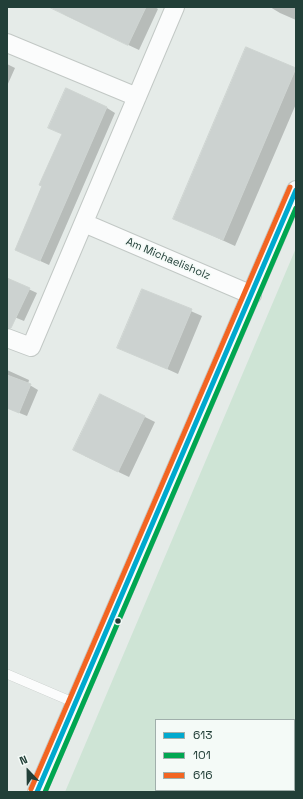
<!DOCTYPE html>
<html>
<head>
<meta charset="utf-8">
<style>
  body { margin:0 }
  #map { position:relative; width:303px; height:799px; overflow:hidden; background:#e5ebe8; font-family:"Space Grotesk",sans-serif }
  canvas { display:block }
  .frame { position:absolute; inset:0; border:8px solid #223f38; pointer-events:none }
  .legend { position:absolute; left:155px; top:719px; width:140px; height:72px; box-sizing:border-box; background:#f4faf7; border:1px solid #a0afab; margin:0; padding:5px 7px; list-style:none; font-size:12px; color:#223f38 }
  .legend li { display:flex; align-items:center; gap:8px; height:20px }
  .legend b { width:20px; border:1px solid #a0afab }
  .north { position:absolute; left:8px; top:751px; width:40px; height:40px; -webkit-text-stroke:3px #f4faf7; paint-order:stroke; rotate:338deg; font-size:11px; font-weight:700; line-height:16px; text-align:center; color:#223f38 }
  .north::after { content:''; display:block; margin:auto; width:14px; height:18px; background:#223f38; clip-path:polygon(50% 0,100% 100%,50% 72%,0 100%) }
</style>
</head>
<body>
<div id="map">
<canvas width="303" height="799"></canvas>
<div class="frame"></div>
<ul class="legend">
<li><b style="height:5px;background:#00a9ce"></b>613</li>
<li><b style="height:5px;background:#00a651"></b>101</li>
<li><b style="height:5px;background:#f26522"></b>616</li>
</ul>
<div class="north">N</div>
</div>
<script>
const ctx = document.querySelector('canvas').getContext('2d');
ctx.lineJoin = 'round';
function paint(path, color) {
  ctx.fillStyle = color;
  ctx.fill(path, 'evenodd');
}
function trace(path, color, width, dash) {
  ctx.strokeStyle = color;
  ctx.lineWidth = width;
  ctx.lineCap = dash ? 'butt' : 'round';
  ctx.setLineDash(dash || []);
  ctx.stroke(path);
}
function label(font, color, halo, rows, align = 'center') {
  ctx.font = font + ' "Space Grotesk",sans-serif';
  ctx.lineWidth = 3;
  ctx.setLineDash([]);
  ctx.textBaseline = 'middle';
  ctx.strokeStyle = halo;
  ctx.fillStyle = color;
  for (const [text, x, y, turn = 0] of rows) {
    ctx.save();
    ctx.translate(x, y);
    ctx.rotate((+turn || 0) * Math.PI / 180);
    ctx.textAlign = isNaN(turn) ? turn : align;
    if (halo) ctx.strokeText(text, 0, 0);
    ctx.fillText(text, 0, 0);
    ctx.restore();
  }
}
paint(new Path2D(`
  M296,248v544h-231zM156,720h138v70h-138z`), '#cee4d5');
paint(new Path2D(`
  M59,7h96l3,2 -19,41 -72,-34 -10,-6z
  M270,7h26v13l-16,-7z
  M246,48l50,21v35l-61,142 -61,-28z
  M7,64l8,4 -8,18z
  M107,108l8,5 -66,152 -33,-15 47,-116 -14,-7z
  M7,279l30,14 -13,28 -17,-7z
  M143,290l59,26 -24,58 -59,-27z
  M7,370l22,10 -1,4 10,6 -11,26 -20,-8z
  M101,395l54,27 -26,55 -44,-21z`), '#0003');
const building = new Path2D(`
  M49,7h97l-18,38z
  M246,47l50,21 -73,172 -50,-21z
  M66,88l41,19 -67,154 -25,-11 27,-64 -3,-1 23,-51 -14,-6z
  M7,278l23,10 -19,40h-4z
  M142,289l50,20 -25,60 -50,-21z
  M7,375l24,9 -12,29 -12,-5z
  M100,394l45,22 -27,56 -45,-22z`);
paint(building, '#ccd2d0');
trace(building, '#ced4d1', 1);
const service = new Path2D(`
  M7,674l68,29`);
const minor = new Path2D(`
  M7,43l130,54
  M84,223l168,72
  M7,338l24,9 144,-340
  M37,792l259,-602`);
trace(service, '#c2c8c5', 10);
trace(minor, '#c2c8c5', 20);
trace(service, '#fbfcfc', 9);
trace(minor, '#fbfcfc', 18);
trace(new Path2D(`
  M37,792l259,-602`), '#00a9ce', 5);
trace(new Path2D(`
  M45,792l251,-584`), '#00a651', 5);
trace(new Path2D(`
  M31,789l259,-602`), '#f26522', 5);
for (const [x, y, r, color] of [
  [118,621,3.5,"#223f38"]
]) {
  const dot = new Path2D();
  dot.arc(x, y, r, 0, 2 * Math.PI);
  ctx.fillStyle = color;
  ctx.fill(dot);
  trace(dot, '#f4faf7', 1.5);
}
label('11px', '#223f38', '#f4faf7', [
  ["Am Michaelisholz",168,259,23]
]);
</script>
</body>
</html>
